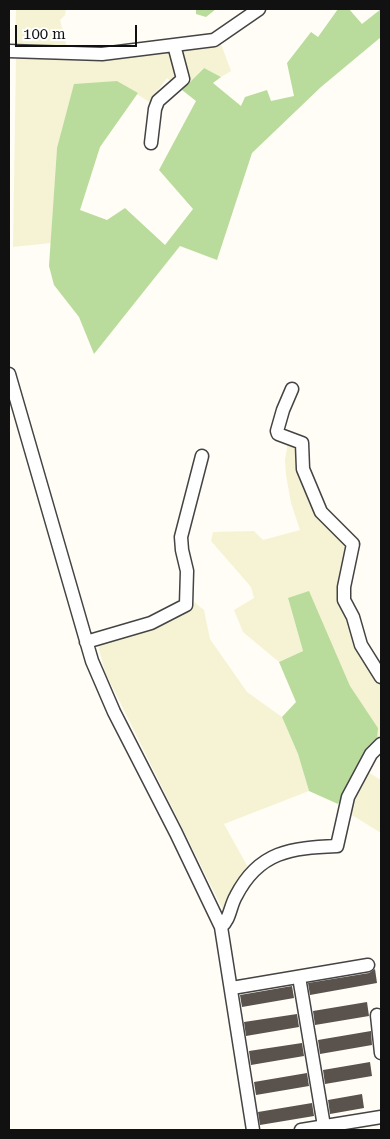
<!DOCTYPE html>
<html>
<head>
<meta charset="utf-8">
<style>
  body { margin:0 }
  #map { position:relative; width:390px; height:1139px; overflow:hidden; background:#fffdf5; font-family:"Roboto Serif",serif }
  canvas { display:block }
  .frame { position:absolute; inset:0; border:10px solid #111; pointer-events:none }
  .scale { position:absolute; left:15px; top:25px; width:122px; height:22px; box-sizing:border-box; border:2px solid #111; border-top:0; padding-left:6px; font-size:15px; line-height:18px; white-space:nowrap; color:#111; -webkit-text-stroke:4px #fff; paint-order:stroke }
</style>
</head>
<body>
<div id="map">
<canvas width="390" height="1139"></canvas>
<div class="frame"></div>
<div class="scale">100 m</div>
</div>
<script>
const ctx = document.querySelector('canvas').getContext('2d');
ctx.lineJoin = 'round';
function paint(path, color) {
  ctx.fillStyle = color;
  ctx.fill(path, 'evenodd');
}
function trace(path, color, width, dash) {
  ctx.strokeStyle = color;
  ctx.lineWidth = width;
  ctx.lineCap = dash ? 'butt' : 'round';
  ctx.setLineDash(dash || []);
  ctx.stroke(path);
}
paint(new Path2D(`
  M16,9h50l-1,6 -5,5 7,27 -52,-1z
  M221,44l10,27 -10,6 -18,-9 -21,22 -15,-12 -18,24 -32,-21 -60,67 -6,95 -38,4 3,-190 109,2 17,-6 63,-4z
  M288,441l10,3 4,32 47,66 -6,32 28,98 10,14v54l-4,2 1,-14 -90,-129 15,52 -24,11 -36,-30 -9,-22 20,-12 -3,-11 -40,-46 2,-9 41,-1 9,9 37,-10 -9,-27 -5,-28 -1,-15z
  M194,602l10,8 6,29 37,53 35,25 16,37 11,37 -85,33 25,45 -25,43 -119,-240 -8,-31 94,-33z
  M366,771l15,9v53l-34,-21z`), '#f6f3d4');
paint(new Path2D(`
  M196,9h20l-10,8 -10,-3z
  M338,9h11l13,15 19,-15v28l-60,50 -69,66 -35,107 -37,-14 -86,108 -15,-37 -25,-32 -5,-19 8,-118 17,-64 43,-3 21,12 -38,54 -20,63 27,10 18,-12 40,37 28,-36 -34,-39 37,-69 -14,-11 22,-22 17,9 -8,6 28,23 4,-9 22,-7 4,11 23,-5 -7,-33 24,-31 7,5z
  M309,591l41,95 28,42 -1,14 -9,7 -30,55 -29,-13 -11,-37 -16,-37 14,-15 -17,-40 24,-11 -15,-53z`), '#b9dc9c');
paint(new Path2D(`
  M375,969l2,14 -67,12 -2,-12 61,-10z
  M292,986l2,12 -52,9 -2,-12z
  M367,1002l2,14 -54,9 -2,-14z
  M297,1014l2,13 -53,9 -2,-14z
  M371,1031l1,14 -52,9 -2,-14z
  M302,1043l2,13 -53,9 -2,-14z
  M370,1062l2,14 -47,8 -2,-14z
  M307,1073l2,13 -53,9 -2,-13z
  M362,1094l2,14 -34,6 -2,-14z
  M312,1103l2,13 -54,9 -2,-13z`), '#5a524d');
const minor = new Path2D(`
  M9,51l93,3 112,-14 45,-31
  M151,143l4,-34 3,-8 25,-22 -9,-34
  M9,374l83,287 22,51 62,121 45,94 32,203
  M292,389l-9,21 -6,21 1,3 24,9 1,26 18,43 32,32 -9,43v13l9,17 8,28 20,32
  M86,642l65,-19 35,-18 1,-34 -5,-21 -1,-13 21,-81
  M221,927c9,-7 9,-21 15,-31 23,-45 55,-48 101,-50l11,-49 23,-43 10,-10
  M299,977l25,149
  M232,988l136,-23
  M377,1015l4,38
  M301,1130l80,-13`);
trace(minor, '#444', 15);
trace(minor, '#fff', 12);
</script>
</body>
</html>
